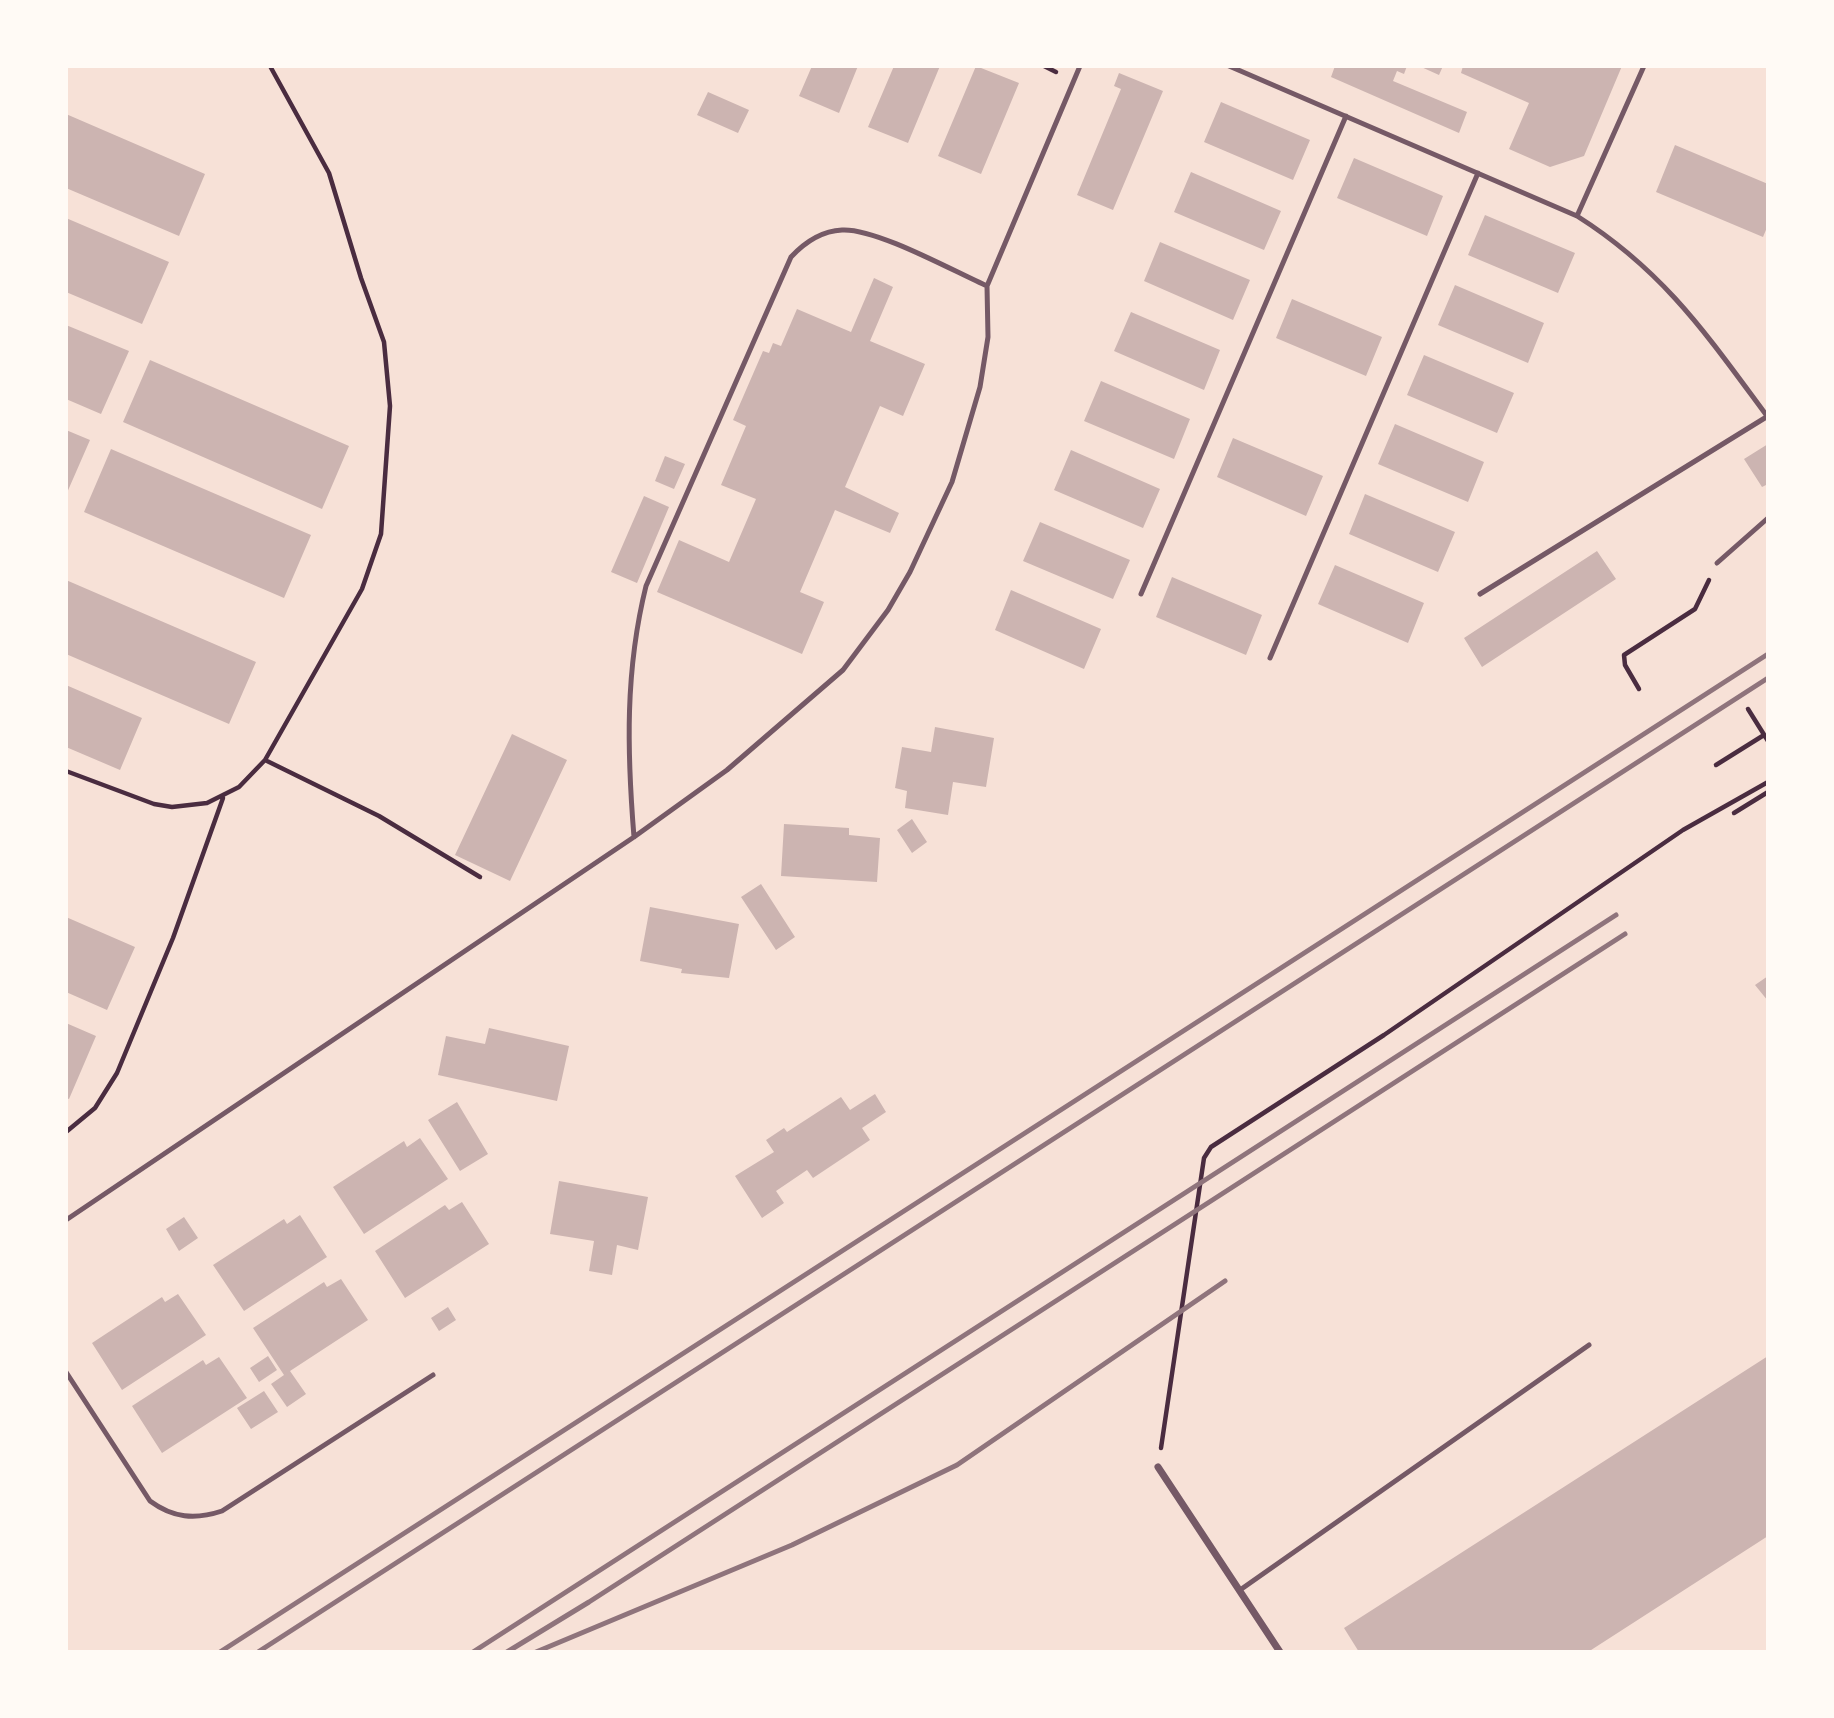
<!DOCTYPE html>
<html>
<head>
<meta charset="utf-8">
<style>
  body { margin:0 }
  #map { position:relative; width:1834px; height:1718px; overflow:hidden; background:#f7e1d7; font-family:Jost,sans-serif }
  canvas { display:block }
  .frame { position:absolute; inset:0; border:68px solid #fffaf5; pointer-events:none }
</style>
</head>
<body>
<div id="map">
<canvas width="1834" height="1718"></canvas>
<div class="frame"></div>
</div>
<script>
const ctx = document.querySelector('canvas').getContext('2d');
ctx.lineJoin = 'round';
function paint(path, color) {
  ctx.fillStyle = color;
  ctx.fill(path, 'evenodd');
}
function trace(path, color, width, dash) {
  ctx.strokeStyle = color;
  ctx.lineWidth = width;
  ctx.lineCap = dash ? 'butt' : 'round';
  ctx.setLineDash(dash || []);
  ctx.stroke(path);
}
paint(new Path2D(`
  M812,66h46l-19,47 -40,-17z
  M894,66h46l-32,77 -40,-16z
  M976,66l43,17 -38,91 -43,-18z
  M1335,66h72l-3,8 -7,-3 -4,10 74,31 -8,21 -128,-56z
  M1419,66h24l-4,9z
  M1463,66h159l-38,90 -34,11 -41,-18 20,-46 -68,-30z
  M1119,73l44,18 -50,119 -36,-15 44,-106 -7,-3z
  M708,92l41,18 -11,23 -41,-18z
  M1221,102l89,38 -17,40 -89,-38z
  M66,114l139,60 -26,62 -113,-48z
  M1675,145l93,39v41l-5,12 -107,-45z
  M1354,158l89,38 -16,40 -90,-38z
  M1191,172l90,39 -17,39 -90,-38z
  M1485,215l90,38 -17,40 -90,-38z
  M66,218l103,44 -27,62 -76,-32z
  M1160,242l90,38 -17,40 -89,-39z
  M874,278l19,9 -23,54 55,23 -22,52 -23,-10 -35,81 54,26 -9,20 -55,-23 -35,82 24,10 -22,52 -145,-62 22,-52 50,22 27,-63 -35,-14 25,-59 -13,-6 30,-69 6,2 4,-10 8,3 16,-37 54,23z
  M1455,285l89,38 -16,40 -90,-38z
  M1292,299l90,38 -16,39 -90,-38z
  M1131,312l89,38 -16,40 -90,-39z
  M66,325l63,26 -28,63 -35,-15z
  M1424,355l90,38 -17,40 -90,-38z
  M150,360l199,86 -27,63 -199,-87z
  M1101,381l89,38 -16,40 -90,-38z
  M1395,424l89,38 -16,40 -90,-38z
  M66,430l24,10 -24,55z
  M1233,438l90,38 -17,40 -89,-39z
  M1768,444v40l-6,3 -18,-28z
  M111,449l200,86 -27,63 -200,-86z
  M1071,450l89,39 -17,39 -89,-38z
  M665,456l20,8 -11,25 -19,-8z
  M1365,494l90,38 -17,40 -89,-38z
  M644,496l25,11 -32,76 -26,-11z
  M1040,522l90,38 -17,39 -90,-38z
  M1597,551l19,28 -134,88 -18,-29z
  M1335,565l89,38 -16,40 -90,-39z
  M1172,577l90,38 -16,40 -90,-38z
  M66,580l190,82 -27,62 -163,-70z
  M1011,590l90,39 -17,40 -89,-39z
  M66,685l76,33 -22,52 -54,-23z
  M935,727l59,11 -8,49 -33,-5 -5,33 -43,-7 2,-17 -12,-3 7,-41 29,5z
  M512,734l55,26 -57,121 -55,-26z
  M912,819l15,23 -15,11 -15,-23z
  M784,824l65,4v7l31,3 -3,44 -96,-6z
  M761,884l34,53 -19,13 -35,-53z
  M650,907l89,17 -10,54 -48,-5 1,-4 -42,-8z
  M66,917l69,30 -28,63 -41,-18z
  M1768,976v25l-13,-16z
  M66,1023l30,13 -27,63 -3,-1z
  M489,1028l80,18 -12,55 -119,-26 8,-39 39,8z
  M875,1094l11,18 -24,16 8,12 -57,38 -6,-8 -31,21 8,12 -22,15 -27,-42 39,-24 -8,-12 18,-12 3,4 54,-35 9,13z
  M457,1102l31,52 -28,17 -32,-51z
  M420,1138l28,41 -84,55 -31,-47 71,-46 3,6z
  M559,1181l89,16 -10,53 -21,-5 -5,30 -23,-4 5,-30 -44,-7z
  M462,1202l27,42 -84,54 -30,-47 70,-46 4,5z
  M300,1215l27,42 -83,54 -31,-46 71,-46 3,5z
  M184,1217l14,21 -19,13 -13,-22z
  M341,1279l27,41 -78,51 16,23 -19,13 -16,-23 13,-9 -31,-47 71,-46 3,5z
  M178,1294l28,41 -84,55 -30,-47 70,-46 3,5z
  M448,1307l8,13 -17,11 -8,-13z
  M268,1356l9,14 -18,12 -9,-14z
  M1768,1356v180l-180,116h-229l-15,-24z
  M219,1357l28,41 -85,55 -30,-47 71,-46 3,5z
  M264,1391l14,21 -27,17 -14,-21z`), '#ccb4b1');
trace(new Path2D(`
  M1044,66l12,6
  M1639,689l-14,-24 -1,-10 71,-46 14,-29
  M1748,709l20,32
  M265,760l114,56 101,61
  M1716,765l48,-30
  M66,771l88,33 18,3 35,-4 32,-16 26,-27 97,-171 19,-55 9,-128 -6,-64 -23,-64 -32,-105 -59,-107
  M1734,813l34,-21
  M66,1132l29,-24 22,-35 56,-135 50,-140
  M1161,1448l43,-290 7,-11 173,-112 299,-205 85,-48`), '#4a2c40', 4.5);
trace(new Path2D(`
  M1229,66l348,150c87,55 130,119 190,200
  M1577,216l67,-150
  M1717,563l51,-45
  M1141,594l205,-478
  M1480,594l288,-178
  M1270,658l208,-485
  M634,837c-7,-86 -9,-166 12,-251l145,-329c14,-15 30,-26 51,-27 34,-2 111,41 145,56
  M66,1220l568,-383 93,-67 116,-100 45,-60 22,-38 42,-90 28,-95 8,-50 -1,-51 93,-220
  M66,1372l84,129c23,17 45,19 72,10l211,-136
  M1240,1590l349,-245`), '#755966', 5);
trace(new Path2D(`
  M1158,1467l122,185`), '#755966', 7);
trace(new Path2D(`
  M220,1652l1548,-998
  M258,1652l1510,-974
  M473,1652l1143,-737
  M507,1652l82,-50 1036,-668
  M536,1652l256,-107 165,-80 268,-184`), '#8f747c', 5);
</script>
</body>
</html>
